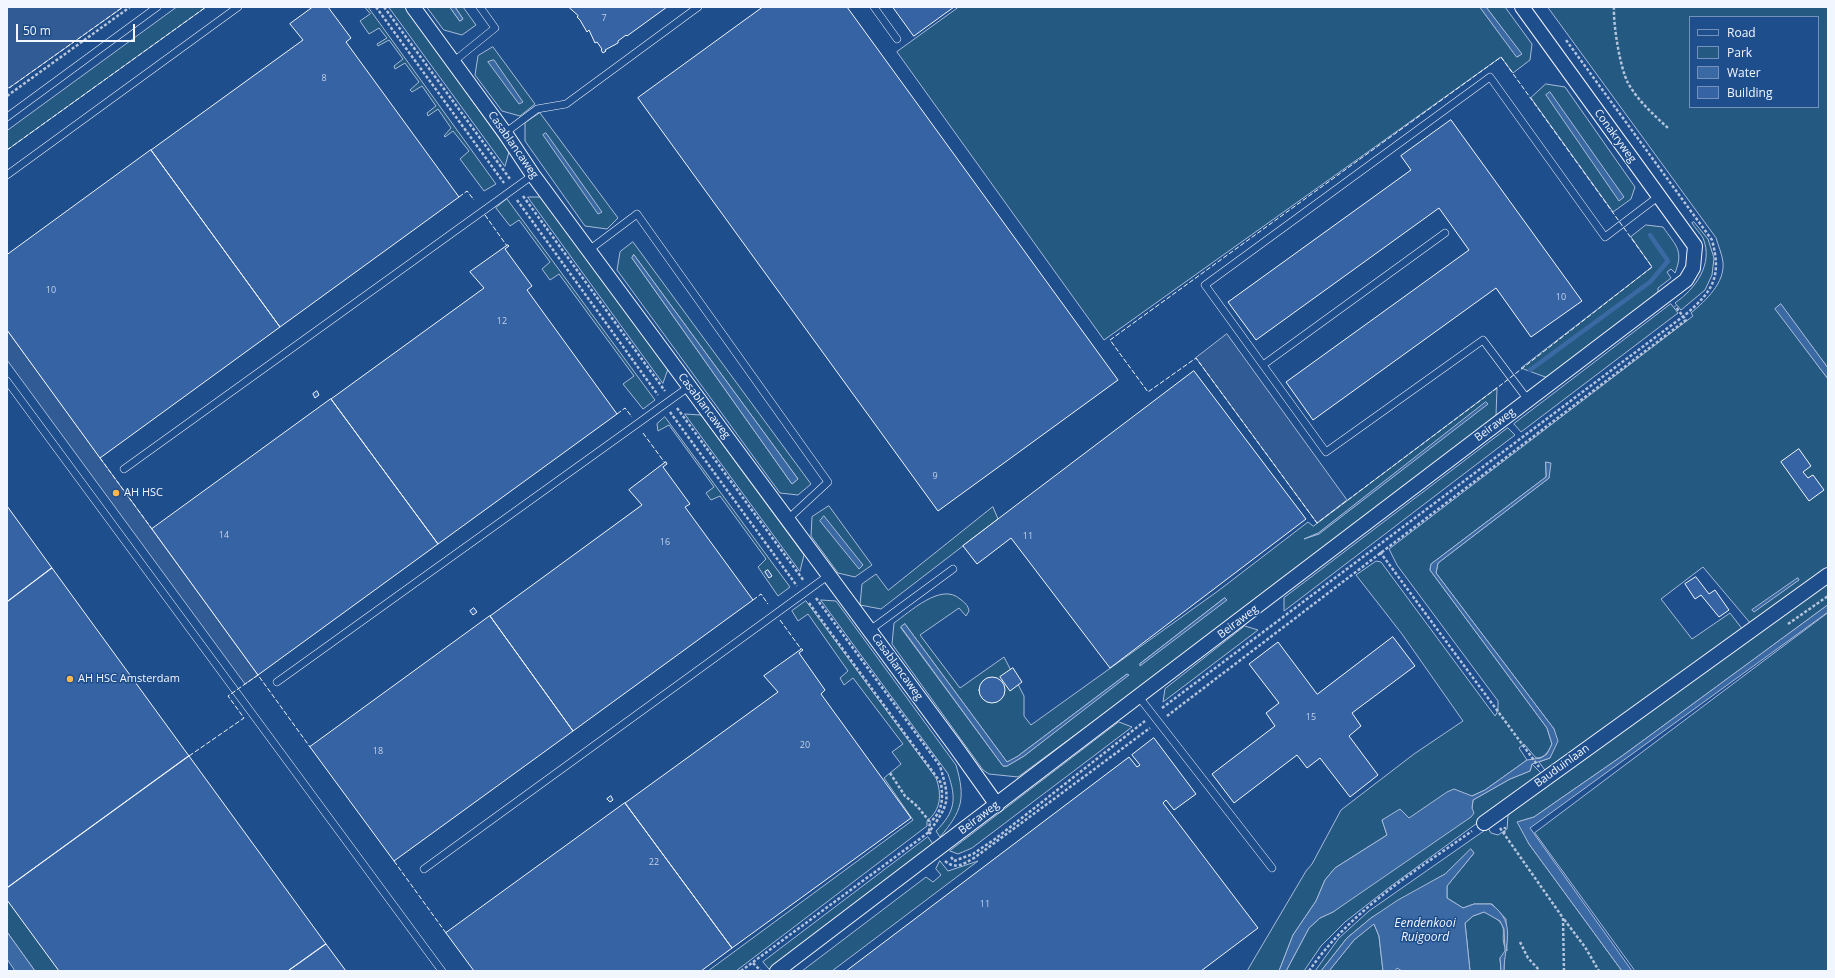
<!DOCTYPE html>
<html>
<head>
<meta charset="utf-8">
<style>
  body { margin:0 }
  #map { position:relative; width:1835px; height:978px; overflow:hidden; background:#1f4e8c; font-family:"Open Sans",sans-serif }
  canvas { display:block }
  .frame { position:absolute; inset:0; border:8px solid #f2f6ff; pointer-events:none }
  .legend { position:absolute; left:1689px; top:16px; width:130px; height:92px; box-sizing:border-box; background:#1f4e8c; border:1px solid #7391ba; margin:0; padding:5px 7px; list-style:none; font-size:12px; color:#f2f6ff }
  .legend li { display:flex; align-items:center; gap:8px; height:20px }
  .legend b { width:20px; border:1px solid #7391ba }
  .scale { position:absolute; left:16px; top:24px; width:119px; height:18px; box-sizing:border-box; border:2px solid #f2f6ff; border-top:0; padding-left:5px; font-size:12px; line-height:14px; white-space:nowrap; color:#f2f6ff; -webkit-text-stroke:3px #1f4e8c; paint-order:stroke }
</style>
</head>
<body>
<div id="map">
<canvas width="1835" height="978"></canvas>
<div class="frame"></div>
<ul class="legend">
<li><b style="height:5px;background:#1f4e8c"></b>Road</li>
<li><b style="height:11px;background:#245a82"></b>Park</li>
<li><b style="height:11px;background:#3b69a3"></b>Water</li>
<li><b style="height:11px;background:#3563a3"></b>Building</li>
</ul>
<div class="scale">50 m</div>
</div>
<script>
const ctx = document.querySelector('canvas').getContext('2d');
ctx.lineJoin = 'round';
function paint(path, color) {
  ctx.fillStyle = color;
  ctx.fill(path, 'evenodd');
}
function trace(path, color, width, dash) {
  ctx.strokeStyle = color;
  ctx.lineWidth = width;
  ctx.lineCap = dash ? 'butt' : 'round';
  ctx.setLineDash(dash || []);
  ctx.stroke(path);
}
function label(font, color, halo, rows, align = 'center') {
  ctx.font = font + ' "Open Sans",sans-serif';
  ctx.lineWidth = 3;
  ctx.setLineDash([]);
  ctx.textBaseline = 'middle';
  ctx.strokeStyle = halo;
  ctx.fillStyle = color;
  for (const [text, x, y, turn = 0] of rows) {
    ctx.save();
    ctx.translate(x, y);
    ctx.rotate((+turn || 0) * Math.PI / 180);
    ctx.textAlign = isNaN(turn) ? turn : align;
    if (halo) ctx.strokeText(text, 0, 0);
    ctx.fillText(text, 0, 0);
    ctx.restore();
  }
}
const green = new Path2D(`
  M177,7h29l-199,143v-19z
  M365,7h3l128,177 -12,7 -24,-32 9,-8 -16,-20 -8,6 -1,-1 7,-8 -13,-19 -10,7 -1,-3 9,-7 -14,-20 -10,6 -2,-2 9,-8 -14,-19 -10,6 -1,-3 9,-7 -14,-19 -11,6 -1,-2 10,-6 -8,-10 -10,6 -9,-13 10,-7z
  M389,7h16l104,145 -4,14z
  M427,7h23l10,14 3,-2 -8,-12h8l13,18 -14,10 -18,-5z
  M959,7h521l38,50 3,-3 -35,-47h19l27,37 -2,16 -17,13 -12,-16 -397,283 -207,-288z
  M1548,7h280v361l-47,-63 -5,4 52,70v189l-77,56 -48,-57 -42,32 31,40 38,-26 13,17 85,-50v25l-206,151 -88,61 -16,5 11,22 93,127h-118v-13h-4l1,13h-31l-5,-48 8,-7 11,-4c32,14 12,22 23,39l-1,-32 -14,-15h-18l-11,4 -16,-10v-12l27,-33 -3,-3 -26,24 -74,44 -24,20 -26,33h-6l24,-33 30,-27 119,-83 3,5 7,2 9,-6 1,-14 95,-72 -56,30 -8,-11 11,-4 4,-29 -118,-156 2,-10 111,-85 -3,-16v15l-115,87 -1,6 117,158 5,16c-4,8 -7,14 -16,14l-12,-14 -5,4 8,12 -42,30 -13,6 -63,22 -27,2 5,15 -52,33 -10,12 -9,21 -23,34 -14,36h-32l59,-100 6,-7 29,-54 73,-56 49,-33 -61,-87 -46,-59 20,-14 5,1 114,154 3,-5v-10l-101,-136 -8,-16 304,-233 -2,-3c15,-13 34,-30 32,-51 -1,-8 -5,-17 -7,-24zM1690,17h128v90h-128z
  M493,47l42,57 -15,12 -18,-5 -27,-36 3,-19z
  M1546,84l19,3 70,100 -4,12 -18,13 -82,-114z
  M540,113l78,105 -11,11 -22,-3 -60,-85v-18z
  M528,197h14l126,172 -5,14z
  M507,199l148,201 -12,9 -20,-25 11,-8 -75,-102 -9,6 -8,-11 8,-7 -31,-42 -9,6 -14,-18z
  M1694,222l14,17 6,19 -2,17 -7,15 -24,20 -6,-7c20,-14 39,-39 28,-65 -3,-5 -8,-10 -11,-15z
  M1646,225l17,2c13,19 21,23 12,46l-4,-4 -4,3 4,6 -13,10v7l-110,83 -27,-10 131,-101 -21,-30z
  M633,242l178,242 -13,11 -18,-2 -163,-223 3,-18zM634,255l164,224 -6,5 -160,-226z
  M1671,304l7,9 -157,119 -7,-8z
  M1497,388l-1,28 -348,265 -130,96 -29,-3 -6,-4 -91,-126 2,-21c16,-11 47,-41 66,-24 5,4 8,6 9,12l-3,5 -7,-8 -39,27 40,53 44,-31 20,39v20l7,9 187,-134 90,-69 5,4zM1225,598l1,2 -86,65v-1zM905,624l102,138 7,-3 113,-85 1,1 -104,81 -17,10h-4l-102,-138z
  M685,414l16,1 103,140 -4,16z
  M665,417l125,170 -12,9 -20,-29 8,-8 -46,-63 -9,4 -5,-7 8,-6 -45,-62 -11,6 -1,-7z
  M1508,428l7,7 -231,176v-13z
  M829,506l43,59 -17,12 -17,-4 -27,-37 1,-19z
  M993,507l5,12 -117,90 -21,-4 2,-21 14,-10 12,16z
  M821,600l15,1 120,164c10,34 6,46 -16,72l-4,-6c19,-19 21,-32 12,-57z
  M806,601l130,177c6,16 5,32 -9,43v5l-191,145h-28l205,-151 -29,-42 17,-14 -9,-12 11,-8 -50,-66 -9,7 -4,-7 8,-7 -40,-57 -10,7 -6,-10z
  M1828,613v358h-193l-100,-138z
  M1245,626l13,4 -95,72 2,-13z
  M1119,722l13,5 -160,121 -14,6 -8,-3z
  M1532,764l11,11 -152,111 -46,36 -24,24 -17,25h-18l23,-43 11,-10 13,-6 139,-104 1,-8 37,-21 20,-8z
  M928,837l5,7 -164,125 -6,-7z
  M940,861l8,10 30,-10 -146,110h-30l124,-94 7,5 8,-7 -5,-6z
  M7,897l53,74h-25l-28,-39z
  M1374,924l5,12 4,35h-54l25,-31z`);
paint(green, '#245a82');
trace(green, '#a8bbd7', 1);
const parking = new Path2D(`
  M7,7h116l-114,81 -2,-1z
  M7,330l251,345 -13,9 -238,-324z
  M1227,334l120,166 -30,23 -121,-165z`);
paint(parking, '#305b95');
trace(parking, '#a8bbd7', 1);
const water = new Path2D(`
  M450,7h5l8,12 -3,2z
  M1480,7h6l36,47 -5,3z
  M494,60l29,42 -4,2 -31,-42z
  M1550,92l74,105 -5,4 -73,-106z
  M546,133l56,79 -4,2 -55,-79z
  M634,255l164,224 -6,5 -160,-226z
  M1781,304l47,64v11l-53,-70z
  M1486,402l2,2 -169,130 -15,5 14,-6z
  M1546,462l5,1 -2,15 -111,85 -2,10 118,156 4,12 -8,17 -18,6 -2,7 -20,8 -37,21 -1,8 2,5 -3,4 -138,95 -13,6 -11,10 -23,43h-7l14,-36 23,-34 9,-21 10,-12 52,-33 -5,-15 18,-11 9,9 38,-26 7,-3 18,7 13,-6 42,-30 14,-2 6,-4 5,-10 -5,-16 -117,-158 1,-6 115,-87z
  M824,516l39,49 -4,4 -39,-48z
  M1798,578l1,2 -45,32 -2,-2z
  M1225,598l2,2 -87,66v-2z
  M1828,605v7l-298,216 102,143h-10l-93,-127 -12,-22 17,-5 88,-61z
  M905,624l102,138 11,-6 109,-82 2,1 -105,81 -17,10h-4l-102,-139z
  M1471,849l3,4 -27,33v12l16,10 11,-4h17c27,20 13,40 13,67h-3l-1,-13 5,-7 -1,-22 -4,-8 -16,-9 -11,4 -8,7 5,48h-68l-5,-3 -2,3h-12l-4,-35 -5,-12 -20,16 -25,31h-8l26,-33 24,-20 27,-18 47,-26z
  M7,932l28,39h-20l-8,-12z`);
paint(water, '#3b69a3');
trace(water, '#a8bbd7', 1);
trace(new Path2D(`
  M1530,370l120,-88 18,-21 -18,-26`), '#3b69a3', 4.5);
const building = new Path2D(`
  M313,7h15l23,31 -5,4 113,155 -179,130 -129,-177 152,-110 -13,-16z
  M569,7h98l-40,29 -1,-1 -8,6v2l-13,7 1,1 -3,2 -2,-3 1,-1 -5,-7 -2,1 -6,-13 -2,2 -7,-12 -3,-3 1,-1z
  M763,7h84l271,373 -180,131 -300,-413z
  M893,7h61l-40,29z
  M1451,120l131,181 -51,36 -35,-49 -183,132 -27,-38 183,-132 -30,-42 -183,132 -28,-38 183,-132 -10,-14z
  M151,150l129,177 -180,131 -93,-128v-75z
  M508,245l1,1 -4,3 27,37 -5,4 90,124 -179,130 -107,-145 153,-111 -14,-16z
  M1194,371l112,148 -196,149 -99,-130 -34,26 -14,-18z
  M317,391l2,4 -4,3 -2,-4z
  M331,399l107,145 -180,131 -106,-146z
  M1799,449l12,17 -8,6 5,6 5,-3 11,15 -15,11 -28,-39z
  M666,462l1,2 -4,3 27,37 -5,3 68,93 -180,131 -83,-115 152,-111 -13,-15z
  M7,506l45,62 -45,34z
  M52,568l137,188 -182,132v-286z
  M768,570l4,6 -3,2 -4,-6z
  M1696,577l13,17 6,-4 14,20 -10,7 -18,-22 -6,4 -10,-15z
  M474,608l3,4 -4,3 -3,-4z
  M490,616l83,115 -179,130 -84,-114z
  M1393,637l22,29 -63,47 9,13 -12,10 29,39 -28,22 -30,-39 -13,10 -10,-13 -63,48 -22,-29 63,-48 -9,-13 13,-10 -30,-39 29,-22 39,52z
  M802,649l1,1 -4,3 26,37 -4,4 90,124 -179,130 -107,-145 153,-111 -14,-16z
  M1013,668l9,14 -12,9 -10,-14z
  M979 690a13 13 0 1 1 26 0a13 13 0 1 1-26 0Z
  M1154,738l42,56 -22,16 -8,-10 -3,3 95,125 -57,43h-355l283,-214 8,10 3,-2 -8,-10z
  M189,756l137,188 -38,27h-229l-52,-71v-12z
  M611,796l2,4 -3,2 -3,-3z
  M625,803l107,145 -31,23h-227l-28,-38z
  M326,944l20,27h-58z`);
paint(building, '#3563a3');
trace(building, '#f2f6ff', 1);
const service = new Path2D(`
  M874,7l23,32
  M453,62l42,-34 -15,-21
  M7,117l150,-110
  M505,133l32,-24 29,-5 132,-97
  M7,175l231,-168
  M589,250l48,-36 191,268 -40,37
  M1263,365l182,-132
  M7,381l435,590
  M1528,400l-45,-60 -157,112 -121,-167 285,-208 115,160 54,-41
  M124,469l409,-294
  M870,630l83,-61
  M277,682l413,-296
  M1139,697l133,171
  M424,869l405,-294`);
const minor = new Path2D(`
  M413,7l92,126 28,42 422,571 42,59
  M1484,823l344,-248
  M777,971l909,-691 7,-12 2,-22 -173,-239`);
trace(service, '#f2f6ff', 8);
trace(minor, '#f2f6ff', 16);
trace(new Path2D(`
  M376,7l128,176
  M384,7l126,172
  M1614,7c-1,17 6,61 14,76 10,18 27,33 41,46
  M7,96l123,-89
  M523,196l142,195
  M517,200l141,195
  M677,408l127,173
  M670,412l127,174
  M1380,552l159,215
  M816,598l124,168c10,34 10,37 -11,66l3,3
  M809,603l132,180c2,15 2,29 -11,39
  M1788,624l40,-28
  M1162,708l523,-393c28,-24 37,-38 27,-75l-146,-200
  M1167,716l519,-396 -11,-14
  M890,773l15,23 12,10 13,16 -1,9
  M1500,828l63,90
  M1504,834l1,-7
  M951,857l3,4 19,-7 22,-15 150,-118
  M945,861c11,9 18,3 29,-3l176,-130
  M1520,942l8,16 12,13
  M753,963l8,8
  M741,971l188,-139
  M1309,971c41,-60 105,-99 163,-140
  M1564,971l-1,-53 22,29 14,24`), '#b3c4dc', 2.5, [3, 2]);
trace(service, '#1f4e8c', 7);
trace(minor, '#1f4e8c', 14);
trace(new Path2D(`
  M1501,57l151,210 -155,121 -180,135 -121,-165 -48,34 -38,-52z
  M9,88l114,-81
  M7,150l199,-143
  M459,197l8,-6 7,9
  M485,215l22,31
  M617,414l8,-6 7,9
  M643,433l22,30
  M100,458l52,71
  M753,600l8,-6 7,10
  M780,620l21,29
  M189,756l55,-38 -16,-22 30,-21 52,72
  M394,861l52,72`), '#f2f6ff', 1, [5, 2]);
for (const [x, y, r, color] of [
  [116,493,4,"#ffb74d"],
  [70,679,4,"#ffb74d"]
]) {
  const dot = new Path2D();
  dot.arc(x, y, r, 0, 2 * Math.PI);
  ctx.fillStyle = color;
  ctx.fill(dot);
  trace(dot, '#1f4e8c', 1.5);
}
label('9px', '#c3d1e8', null, [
  ["7",604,18],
  ["8",324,78],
  ["10",51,290],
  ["10",1561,297],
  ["12",502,321],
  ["9",935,476],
  ["14",224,535],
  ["11",1028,536],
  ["16",665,542],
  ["15",1311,717],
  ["20",805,745],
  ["18",378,751],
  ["22",654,862],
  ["11",985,904]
]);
label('11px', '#f2f6ff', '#1f4e8c', [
  ["Conakryweg",1615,136,54],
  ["Casablancaweg",513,145,55],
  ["Casablancaweg",704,406,53],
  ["Beiraweg",1495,425,-37],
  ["Beiraweg",1238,622,-37],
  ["Casablancaweg",897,667,54],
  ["Bauduinlaan",1562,766,-36],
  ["Beiraweg",979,818,-37]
]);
label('11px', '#f2f6ff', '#1f4e8c', [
  ["AH HSC",124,493],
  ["AH HSC Amsterdam",78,679]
], 'left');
label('italic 12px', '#f2f6ff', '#1f4e8c', [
  ["Eendenkooi",1425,924],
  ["Ruigoord",1425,938]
]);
</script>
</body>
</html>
